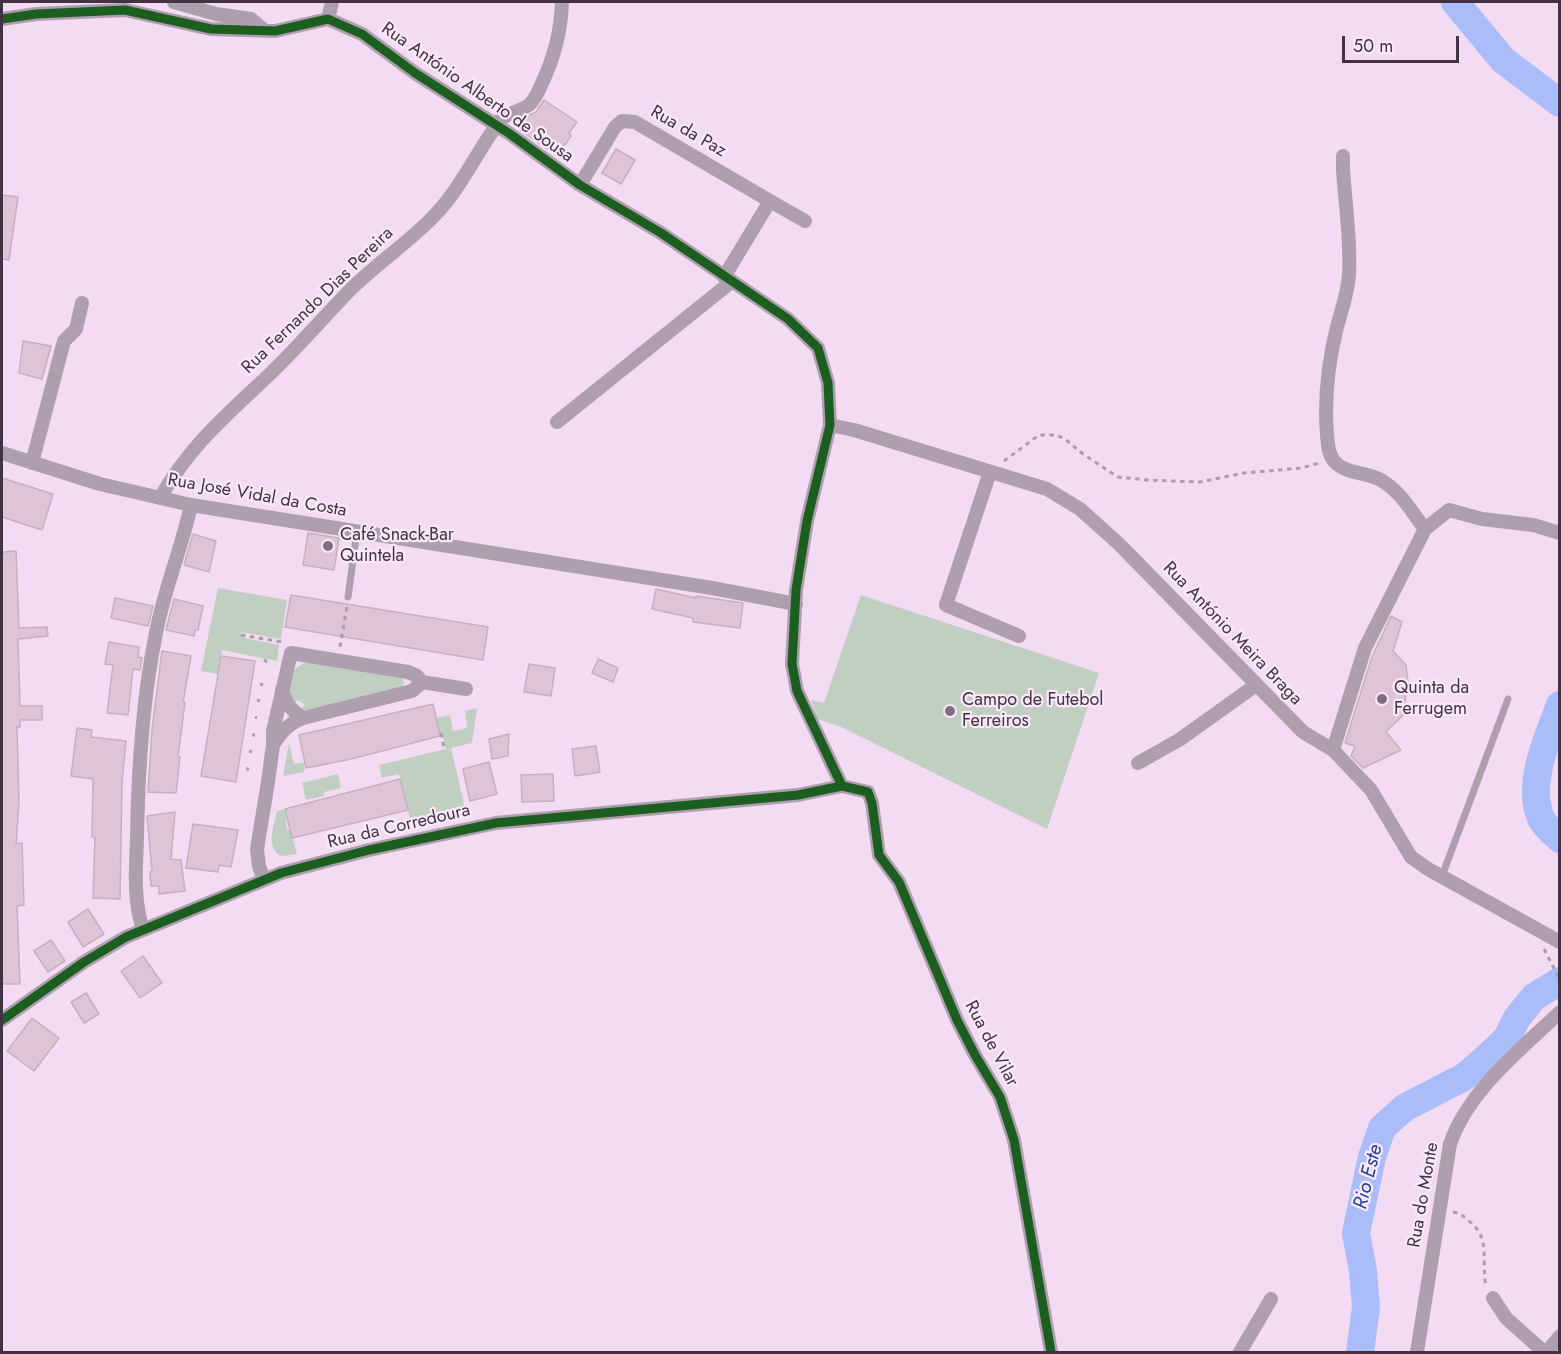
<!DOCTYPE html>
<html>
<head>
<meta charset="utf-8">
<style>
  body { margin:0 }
  #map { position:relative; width:1561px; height:1354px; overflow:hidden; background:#f3dbf3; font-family:Jost,sans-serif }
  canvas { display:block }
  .frame { position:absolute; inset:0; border:3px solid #433243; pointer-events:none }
  .scale { position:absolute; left:1342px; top:36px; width:117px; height:27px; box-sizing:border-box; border:3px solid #433243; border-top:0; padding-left:8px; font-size:18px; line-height:21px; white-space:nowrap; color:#433243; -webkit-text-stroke:4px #fae9fa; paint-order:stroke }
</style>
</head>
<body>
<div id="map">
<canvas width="1561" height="1354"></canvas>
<div class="frame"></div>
<div class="scale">50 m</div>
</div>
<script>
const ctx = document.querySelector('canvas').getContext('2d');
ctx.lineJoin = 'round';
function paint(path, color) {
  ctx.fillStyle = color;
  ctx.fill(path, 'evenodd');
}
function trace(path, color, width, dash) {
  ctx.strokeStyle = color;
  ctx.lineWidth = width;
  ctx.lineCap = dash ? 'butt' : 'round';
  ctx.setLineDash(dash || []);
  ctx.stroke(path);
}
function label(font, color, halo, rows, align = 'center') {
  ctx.font = font + ' Jost,sans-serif';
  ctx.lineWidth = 4.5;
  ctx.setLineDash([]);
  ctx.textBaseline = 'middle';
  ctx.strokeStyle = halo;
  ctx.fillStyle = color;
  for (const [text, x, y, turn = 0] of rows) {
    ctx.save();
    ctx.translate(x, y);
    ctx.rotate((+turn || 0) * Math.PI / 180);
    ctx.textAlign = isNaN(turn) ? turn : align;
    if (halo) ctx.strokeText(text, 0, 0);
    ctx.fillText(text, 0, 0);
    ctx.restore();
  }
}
paint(new Path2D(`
  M218,588l69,12 -6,39 -40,-7v5l38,8 -2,16 -55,-11 -4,24 -17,-3z
  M861,595l238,78 -52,156 -208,-103 -22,-7 -6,-19 13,3z
  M311,661l88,15 4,3 1,5 -4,5 -94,22 -4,-2 2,-5 -7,-4 -3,4c-11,-18 -4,-39 17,-43z
  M477,708l-5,35 -21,5 15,65 -54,13 -13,-52 -17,4 -3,-13 67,-16 -4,-16h-2l-4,-15 14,-3 3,16 14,-3 -2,-17z
  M289,743l5,21 11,-2 -1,10 -21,4z
  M338,774l3,14 -17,4v4l-18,4 -4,-17z
  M285,809l2,21h3l7,24 -16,2c-16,-9 -7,-29 -4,-45z`), '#c1cfc2');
trace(new Path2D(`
  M1455,2l48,58 57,43
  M1560,705c-12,32 -34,79 -19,113 3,8 13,15 19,21
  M1360,1352l6,-45 -3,-36 -7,-38 16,-76 10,-29 22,-20 60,-31 19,-16 24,-23 10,-20 17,-21 26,-16`), '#abbcfa', 28);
const building = new Path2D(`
  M544,100l33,22 -8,11 2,3 -14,20 -37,-26 10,-15 6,-3z
  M616,149l19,11 -14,24 -19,-11z
  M2,195l16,2 -9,63 -7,-1z
  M23,341l28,5 -9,33 -23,-6z
  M2,478l51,16 -11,36 -40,-13z
  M308,533l31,5 -5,32 -31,-5z
  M193,534l23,7 -7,31 -25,-7z
  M16,551l3,77 28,-1 1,9 -30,3 2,67h22v14h-22v7h-3l2,75 -3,42 6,-1 2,62 -7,1 3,78h-18v-432z
  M656,589l40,9v-2l47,7 -3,25 -47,-6v-4l-41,-9z
  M291,595l197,32 -5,33 -198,-33z
  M115,598l38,8 -5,20 -37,-8z
  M174,599l29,7 -5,24h-3l-1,6 -28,-6z
  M1391,616l11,6 -9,29 13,14 2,17 -5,33 -17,17 15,18 -38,18 -12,-12 4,-10 -10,-3 27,-86z
  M109,642l30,5 -1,10 4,1 -2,12 -7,-1 -5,46 -21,-2 6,-48 -8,-1z
  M162,651l29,5 -8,46h2l-7,55h2l-4,36 -28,-1 4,-62z
  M221,656l34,5 -19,121 -35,-6z
  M598,659l20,9 -5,14 -21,-9z
  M529,664l26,4 -4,28 -27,-4z
  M433,704l7,32 -89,23 -45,9 -7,-33z
  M77,728l15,2 -1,7 35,4 -4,40 -2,118 -27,-1 2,-61h-3l1,-58 -22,-3z
  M509,734l-1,22 -16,3 -3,-20z
  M596,746l4,26 -25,4 -3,-27z
  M489,762l8,32 -27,7 -7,-32z
  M553,774l1,27 -32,1 -1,-27z
  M400,779l8,31 -116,28 -7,-29z
  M175,812l-4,47 10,1 4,31 -26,3v-8h-8l-1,-14 2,-1 -5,-55z
  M193,824l45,6 -7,37 -12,-2 -1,7 -32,-4z
  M88,909l16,25 -21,13 -15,-25z
  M51,940l14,21 -17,11 -14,-21z
  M143,956l19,27 -22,15 -19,-27z
  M86,993l13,21 -15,9 -13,-21z
  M32,1018l27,20 -25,33 -27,-20z`);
paint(building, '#dfc4d8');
trace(building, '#c5b0c0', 1.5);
trace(new Path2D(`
  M1004,461l35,-26h17l9,4 18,15 35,23 28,3 54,2 44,-9 58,-5 17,-5
  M241,635l42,7
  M340,647l7,-41
  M264,660l3,2
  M260,684l3,1
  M257,700l3,1
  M255,717l2,1
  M441,733l3,14
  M252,735h3
  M249,751l3,1
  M246,769h3
  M1544,949l16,31
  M1453,1212c7,1 12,5 17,10 21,16 11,41 16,64`), '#ac9dac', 3, [4.5, 4.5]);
trace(new Path2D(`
  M348,597l9,-66
  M1442,876l66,-177`), '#ae9eae', 7);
trace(new Path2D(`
  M174,2l42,12 35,5 13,11
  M2,19l34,-5 89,-4 86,19 64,2 53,-12 34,15 53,39 95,61 70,51 81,48 127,86 30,29 10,35 2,42 -23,96 -11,69 -4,74 5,27 45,95
  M328,19l4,-17
  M1343,156v13c2,34 8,70 6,105 -1,19 -7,34 -12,53 -9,36 -13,71 -10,108 1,9 1,19 7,26 11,13 31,11 45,18 21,11 32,32 46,50
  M580,185l35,-58 7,-6 13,1 135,79
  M724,277l46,-76 35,20
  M557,422l174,-140
  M830,425l24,5 193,59 33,20 39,35 184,188 30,18 38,40 40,67 17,12 132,73
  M2,453l98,31 91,21 521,83 84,16
  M32,463l32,-122 12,-12 6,-26
  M990,472l-44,133 73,31
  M160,498c31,-54 67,-83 111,-125 27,-26 52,-55 78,-82 27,-27 59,-48 85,-75 28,-29 43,-65 67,-97 9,-7 21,-8 29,-15 6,-6 9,-14 12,-21 13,-27 19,-52 20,-81
  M282,690c4,14 9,20 21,28
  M273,745c8,-13 15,-21 30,-27l109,-27 10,-9
  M1333,750l32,-102 60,-119 24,-19 33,9 51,6 27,8
  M1138,763l41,-23 77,-55
  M264,880l-5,-14 -2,-17 11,-67 5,-37v-14l18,-78 117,19 9,4 5,6 44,7
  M143,929c-10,-28 -7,-61 -6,-91 1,-64 6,-142 19,-205 8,-44 26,-85 35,-128
  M2,1020l82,-58 42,-25 155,-64 88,-23 127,-27 302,-28 44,-9 26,6 4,11 7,52 20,27 58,138 18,35 25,42 14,43 37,212
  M1493,1298l13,20 38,34
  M1240,1352l31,-53
  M1417,1352l33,-208c19,-54 69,-93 110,-132
  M1547,1352l13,-16`), '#ae9eae', 14);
trace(new Path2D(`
  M2,19l34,-5 89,-4 86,19 64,2 53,-12 34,15 53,39 95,61 70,51 81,48 127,86 30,29 10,35 2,42 -23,96 -11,69 -4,74 5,27 45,95
  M2,1020l82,-58 42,-25 155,-64 88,-23 127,-27 302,-28 44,-9 26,6 4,11 7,52 20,27 58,138 18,35 25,42 14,43 37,212`), '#1b5e20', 9);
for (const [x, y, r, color] of [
  [328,546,6,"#816d81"],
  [1382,699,6,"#816d81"],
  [950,711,6,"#816d81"]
]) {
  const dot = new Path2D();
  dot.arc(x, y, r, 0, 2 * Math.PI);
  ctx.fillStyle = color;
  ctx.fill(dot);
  trace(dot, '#fae9fa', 2);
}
label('18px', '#433243', '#fae9fa', [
  ["Rua António Alberto de Sousa",477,93,35],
  ["Rua da Paz",688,132,30],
  ["Rua Fernando Dias Pereira",318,301,-44],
  ["Rua José Vidal da Costa",257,496,10],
  ["Rua António Meira Braga",1232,634,46],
  ["Rua da Corredoura",399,827,-13],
  ["Rua de Vilar",991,1044,62],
  ["Rua do Monte",1424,1195,-80]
]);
label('18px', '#433243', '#fae9fa', [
  ["Café Snack-Bar",340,536],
  ["Quintela",340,557],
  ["Quinta da",1394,689],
  ["Ferrugem",1394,710],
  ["Campo de Futebol",962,701],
  ["Ferreiros",962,722]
], 'left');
label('italic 20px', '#203c96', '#fae9fa', [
  ["Rio Este",1369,1177,-76]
]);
</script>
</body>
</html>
